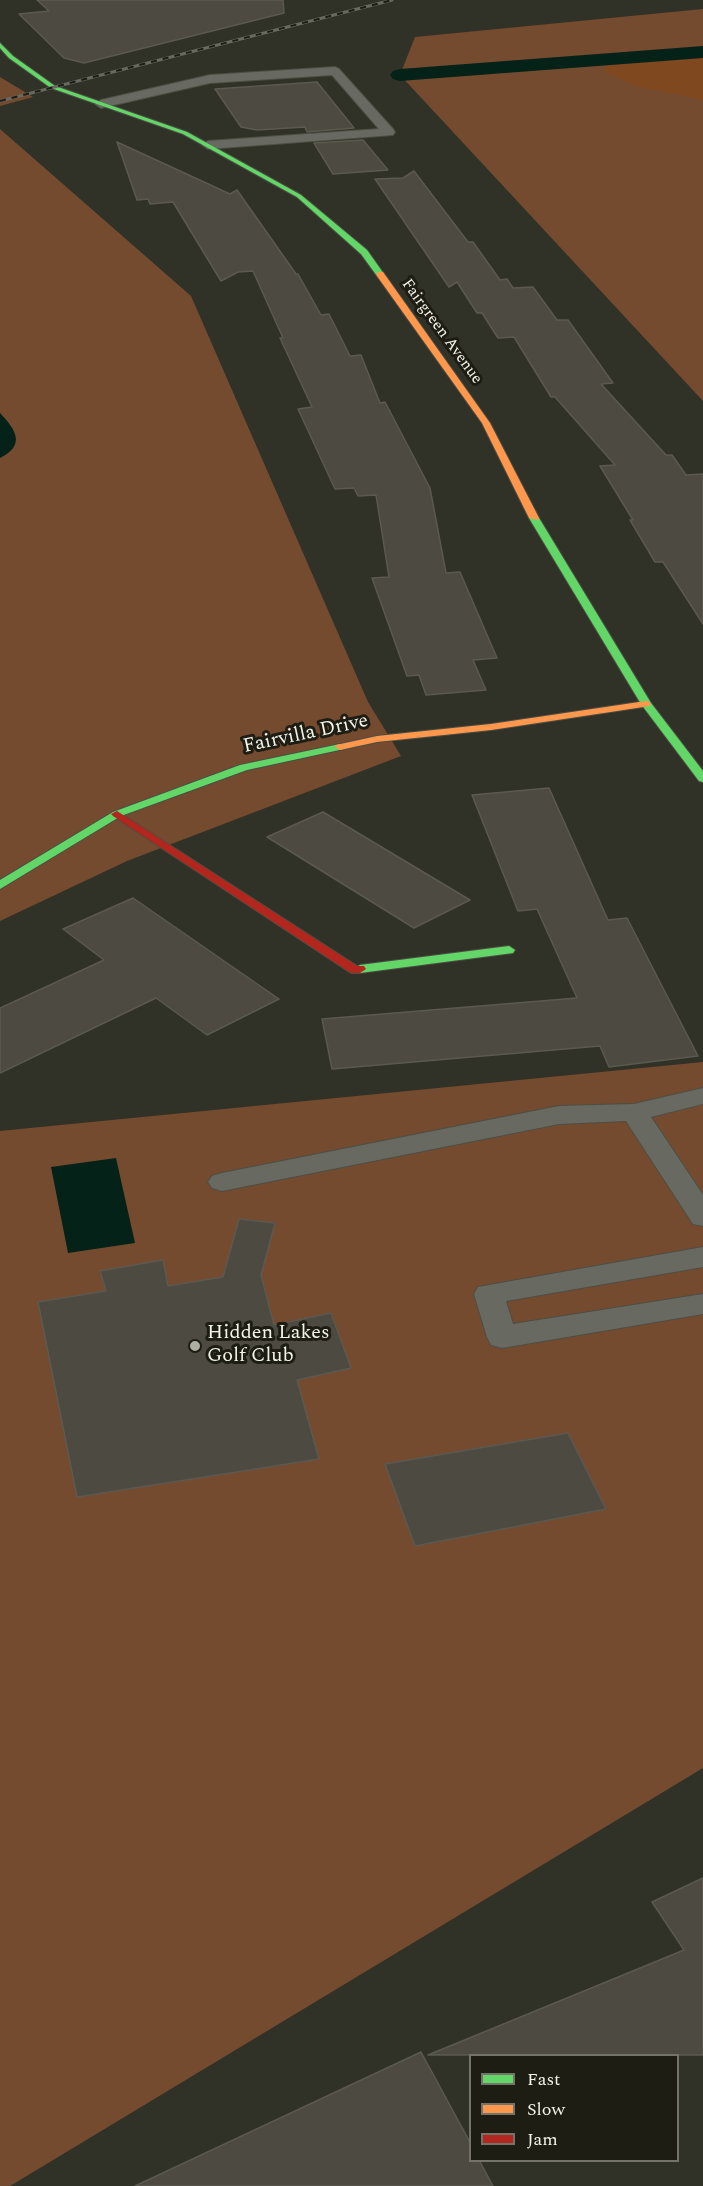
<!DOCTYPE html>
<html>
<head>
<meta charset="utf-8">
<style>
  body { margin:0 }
  #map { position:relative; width:703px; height:2186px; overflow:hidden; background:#313227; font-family:Spectral,serif }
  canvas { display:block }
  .legend { position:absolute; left:469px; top:2054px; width:210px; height:108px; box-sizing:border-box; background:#1d1d14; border:2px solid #737369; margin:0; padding:8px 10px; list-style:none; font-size:18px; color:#f3f4e8 }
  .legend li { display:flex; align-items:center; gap:12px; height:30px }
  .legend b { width:30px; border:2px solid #737369 }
</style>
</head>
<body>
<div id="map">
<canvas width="703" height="2186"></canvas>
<ul class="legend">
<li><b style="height:8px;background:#63d668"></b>Fast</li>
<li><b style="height:8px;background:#ff974d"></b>Slow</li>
<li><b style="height:8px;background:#b3261e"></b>Jam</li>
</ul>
</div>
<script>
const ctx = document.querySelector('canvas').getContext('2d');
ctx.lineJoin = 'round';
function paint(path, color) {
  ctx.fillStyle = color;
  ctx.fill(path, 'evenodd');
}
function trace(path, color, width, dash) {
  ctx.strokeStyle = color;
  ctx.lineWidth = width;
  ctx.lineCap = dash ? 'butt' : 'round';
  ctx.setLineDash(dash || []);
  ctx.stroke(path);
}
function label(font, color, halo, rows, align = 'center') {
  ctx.font = font + ' Spectral,serif';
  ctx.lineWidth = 6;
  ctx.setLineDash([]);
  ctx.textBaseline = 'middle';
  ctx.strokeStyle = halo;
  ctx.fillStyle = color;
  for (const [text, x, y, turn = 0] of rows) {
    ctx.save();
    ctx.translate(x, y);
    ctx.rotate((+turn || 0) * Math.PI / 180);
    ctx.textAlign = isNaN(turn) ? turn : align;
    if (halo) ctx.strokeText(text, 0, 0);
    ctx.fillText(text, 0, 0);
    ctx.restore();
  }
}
paint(new Path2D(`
  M703,9v392l-303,-326 15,-38z
  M0,77l33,20 -33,9z
  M0,129l191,167 177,406 33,54 -274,105 -127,60z
  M703,1062v706l-693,418h-10v-1055z`), '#754b30');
paint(new Path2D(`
  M703,52v48l-67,-14 -33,-15 6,-9 -2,-4z`), '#80481e');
paint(new Path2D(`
  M0,413c16,17 26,32 0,45z
  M116,1158l19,85 -67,10 -17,-86z`), '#042218');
paint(new Path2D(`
  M703,46v12l-303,23 -7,-2 -3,-4 3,-4 7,-2z`), '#042218');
const building = new Path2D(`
  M37,0h246l1,13 -200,50 -20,-5 -45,-44 30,-3z
  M317,82l37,46 -47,4 -2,-5 -48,3 -16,-3 -26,-38z
  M363,140l25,30 -55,4 -19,-31z
  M117,142l113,52 7,-4 59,84h2l23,41 8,-1 21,42 11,-1 19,48 5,-1 45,86 16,85 14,-1 37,86 -24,2 13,30 -60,5 -7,-20 -12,1 -35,-98 17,-1 -13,-82 -18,1 -4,-8 -19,1 -37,-80 14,-2 -32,-69h3l-30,-67 -15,1 -17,9 -48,-79 -23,2 -2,-5 -11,1z
  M414,171l54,71h5l27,38 7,-1 6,9 20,-1 24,33h11l45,63 -12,1 65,71h6l14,20 17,-1v150l-40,-62h-8l-25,-42h3l-33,-54 15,-1 -60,-68h-4l-37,-60 -16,1 -16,-25h-5l-20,-31 -8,5 -74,-108 28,-1z
  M549,788l59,132 19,-2 71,138 -89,11 -9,-21 -268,23 -10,-50 255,-21 -40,-89 -19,2 -46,-116z
  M323,812l147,88 -56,28 -147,-91z
  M133,898l146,101 -72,36 -51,-37 -156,75v-65l104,-48 -41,-31z
  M239,1219l36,4 -14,52 13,50 57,-12 20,55 -54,12 22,79 -242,38 -39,-195 68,-11 -6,-20 63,-11 5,26 55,-9z
  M568,1433l38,76 -191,37 -30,-82z
  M703,1878v177h-275l256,-105 -32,-48z
  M421,2052l50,92v16h8l14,26h-358z`);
paint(building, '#4c4a41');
trace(building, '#5b5950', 1.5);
const lane = new Path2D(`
  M335,67l4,2 54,60 2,3 -2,3 -185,14 -6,-4 6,-4 171,-12 -47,-54 -122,8 -109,25 -6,-4 6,-4 109,-25z
  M703,1088v16l-52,13 52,78v31l-10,-2 -67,-103 -67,3 -337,67 -10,-3 -4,-6 4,-6 10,-3 337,-67 75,-2z
  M703,1247v20l-197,34 7,23 190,-30v20l-201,34 -11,-3 -4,-8 -13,-43 4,-7z`);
const fast = new Path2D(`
  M0,43l13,13 42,30 132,46 114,63 66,55 17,24 -7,2 -16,-22 -64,-57 -114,-63 -132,-46 -42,-30 -9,-10z
  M534,515l5,3 112,185 52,68v11l-4,-1 -58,-77 -112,-186z
  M340,744l4,1v4l-97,21 -126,46 -121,73v-9l113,-68 127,-47z
  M509,946l6,4 -2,3 -153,20 -6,-4 6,-4z`);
const slow = new Path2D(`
  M377,272h6l107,151 49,95 -2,2 -8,-2 -47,-95 -105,-147z
  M646,701l4,1v4l-159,24 -114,12 -37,8 -5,-3 1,-2 41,-9 114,-12z`);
const jam = new Path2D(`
  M117,811l240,155h7l2,3 -6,4h-9l-238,-157 -2,-2z`);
trace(lane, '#4d4e44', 2);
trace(fast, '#4d4e44', 2);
trace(slow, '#4d4e44', 2);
trace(jam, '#4d4e44', 2);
paint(lane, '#686961');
paint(fast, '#63d668');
paint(slow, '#ff974d');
paint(jam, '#b3261e');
const rail = new Path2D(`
  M0,101l392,-101`);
trace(rail, '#686961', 3);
trace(rail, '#1d1d14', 2, [6]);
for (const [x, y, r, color] of [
  [195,1346,6,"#afb0a4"]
]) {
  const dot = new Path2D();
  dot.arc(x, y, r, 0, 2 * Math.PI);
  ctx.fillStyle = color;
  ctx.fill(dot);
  trace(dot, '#1d1d14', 2);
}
label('16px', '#f3f4e8', '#1d1d14', [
  ["Fairgreen Avenue",441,332,54]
]);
label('20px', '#f3f4e8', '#1d1d14', [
  ["Fairvilla Drive",306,735,-12]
]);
label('20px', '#f3f4e8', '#1d1d14', [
  ["Hidden Lakes",207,1334],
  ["Golf Club",207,1357]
], 'left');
</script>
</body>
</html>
